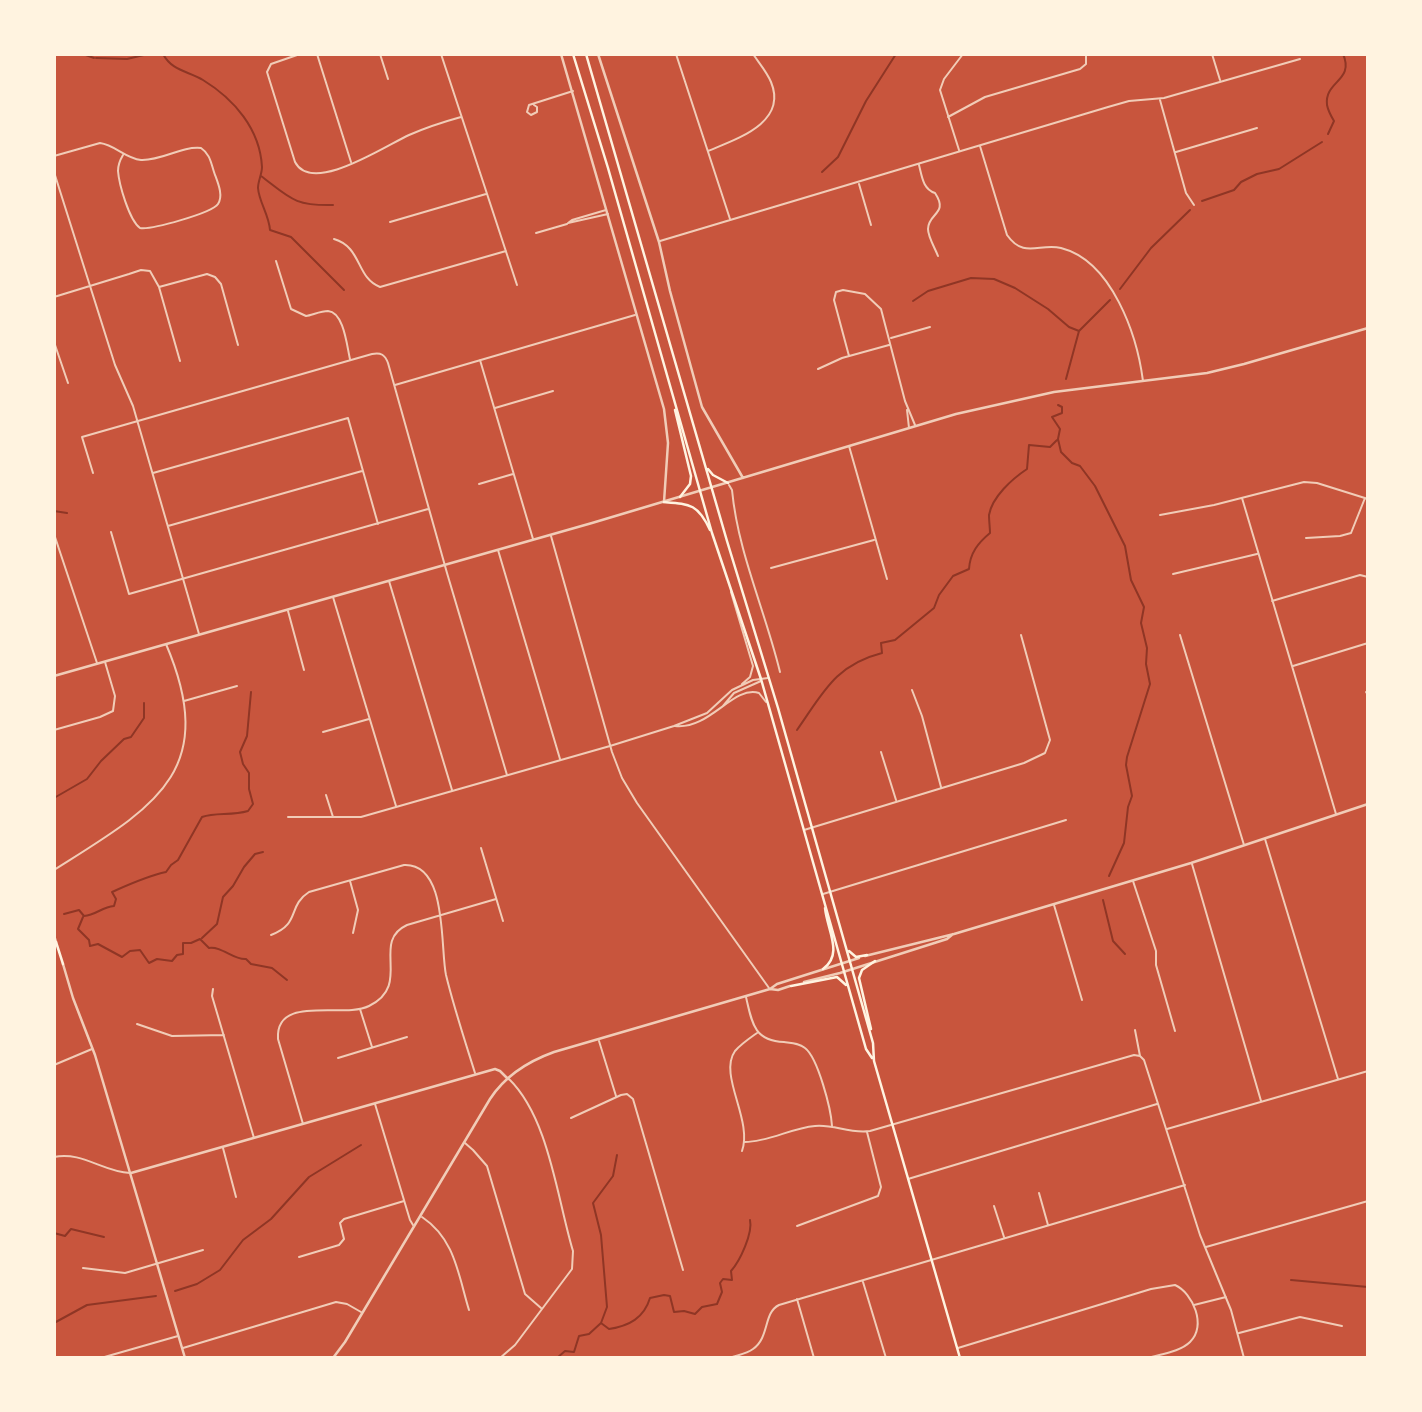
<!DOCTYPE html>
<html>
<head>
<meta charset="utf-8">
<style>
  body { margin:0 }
  #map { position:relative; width:1422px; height:1412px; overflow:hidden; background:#c8553d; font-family:"Exo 2",sans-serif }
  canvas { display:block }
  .frame { position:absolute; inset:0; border:56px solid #fff3e0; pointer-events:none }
</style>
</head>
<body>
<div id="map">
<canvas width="1422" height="1412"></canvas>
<div class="frame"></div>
</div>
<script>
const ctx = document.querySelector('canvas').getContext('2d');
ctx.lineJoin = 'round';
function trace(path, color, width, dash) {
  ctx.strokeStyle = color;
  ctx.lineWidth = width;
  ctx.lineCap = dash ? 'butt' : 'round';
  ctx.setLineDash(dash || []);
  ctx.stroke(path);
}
trace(new Path2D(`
  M83,54l11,4
  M163,54c9,17 25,17 40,26 31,19 57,49 59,87 0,7 -4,14 -4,21 1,14 11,27 12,42l21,7 53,53
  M96,58l31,1 21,-5
  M1328,134l6,-13c-3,-5 -6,-11 -7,-16 -3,-24 28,-24 16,-51
  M822,172l16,-15 28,-56 30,-47
  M261,176c29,22 33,30 72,29
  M1202,201l32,-11 7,-8 16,-8 22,-5 43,-27
  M1120,289l31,-41 39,-38
  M913,301l15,-10 43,-13 23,1 21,9 33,21 21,18 10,4
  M1066,379l13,-48 31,-31
  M1058,405l4,2v6l-10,4 8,12 -2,10 3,13 11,11 8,3 15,20 30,60 6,34 13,27 -3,16 6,25 -1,16 4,20 -23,73 -1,8 6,31 -4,11 -4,36 -15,33
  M54,511l13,2
  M797,730c26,-37 38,-65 85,-77l-1,-10 14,-3 39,-32 5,-13 14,-19 16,-7c1,-16 9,-26 21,-36 0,-5 -1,-12 -1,-18 3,-18 23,-36 38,-46l2,-24 21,2 7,-7
  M54,798l33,-19 14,-18 23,-22 7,-2 13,-19v-15
  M1103,900l10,41 12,13
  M64,914l15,-4 5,6c12,-1 18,-9 30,-10l2,-7 -4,-7c18,-8 35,-16 54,-20l5,-7 7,-5 24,-43c14,-5 29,-1 46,-6l5,-7 -4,-15v-16l-6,-9 -3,-12 7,-16 4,-44
  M83,917l-5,12 11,11 1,6 8,-2 24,13 8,-6 10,-1 9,13 8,-4 15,2 5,-6 6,-1v-11h8l9,-4 9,9c13,-2 24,12 37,11l5,5 21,4 15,12
  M202,938l15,-14 6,-27 10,-11 11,-19 11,-13 8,-2
  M54,1233l11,3 6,-7 33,8
  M1291,1280l77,7
  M175,1291l22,-7 23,-14 23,-30 28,-21 38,-42 52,-32
  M54,1323l33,-18 69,-9
  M601,1323l8,6c20,-3 35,-11 41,-31l14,-3 6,1 4,16 10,-1 11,3 7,-7 15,-3 5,-12 -2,-9 3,-4 9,1 -1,-9c9,-10 22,-38 19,-51
  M557,1358l8,-7 9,1 5,-16 10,-2 12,-11 6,-16 -6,-72 -8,-32 20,-27 4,-21`), '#8f3625', 2);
trace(new Path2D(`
  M300,54l-29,10 -4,8 28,90c17,33 90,-16 114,-27 16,-7 34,-13 52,-18
  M317,54l34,108
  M380,54l8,25
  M441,54l76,231
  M676,54l54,165
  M1212,54l8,26
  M1160,100l26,93 8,12
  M534,105l3,2v5l-6,3 -4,-3 2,-7 44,-14
  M948,117l37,-20 95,-28 6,-5v-10
  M980,146l27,89c17,24 32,8 54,13 51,13 76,87 82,133
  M959,150l-19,-60 4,-11 19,-25
  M708,151c28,-12 80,-28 63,-69 -4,-10 -12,-19 -18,-28
  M1176,152l81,-24
  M54,156l46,-13c15,2 25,15 41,17 21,1 40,-14 60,-12 9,6 10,15 13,24 3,9 10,23 4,32 -6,9 -67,26 -78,24 -11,-8 -21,-44 -22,-57 0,-6 2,-11 5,-16
  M919,165c3,12 4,24 16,28 14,21 -7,20 -7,36 0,8 7,19 10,27
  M54,172l61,193 18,41 66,228
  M859,184l12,41
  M606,210l-34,10 -4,3 40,-9
  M390,222l96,-28
  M536,233l31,-9
  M334,239c28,8 22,39 46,48l126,-36
  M660,241l448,-134 21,-6 35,-3 136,-39
  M276,261l15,48 15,7c6,-1 15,-5 22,-5 16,1 19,36 22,48
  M159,287l48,-13 8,3 6,7 17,61
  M54,297l75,-23 12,-4 9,1 9,16 21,74
  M891,338l39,-11
  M54,342l14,41
  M849,356l-15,-56 2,-8 7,-2 22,4 16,15 24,92 10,24
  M480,360l53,179
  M818,369l24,-11 47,-13
  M395,385l240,-70
  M495,408l58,-17
  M907,410l2,18
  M849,446l38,133
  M93,473l-11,-36 290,-83c9,-2 13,1 16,9l59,210 60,202
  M153,473l195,-55 30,106
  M479,484l34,-10
  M729,485l3,5c6,63 33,120 48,182
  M1242,498l94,316
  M1160,515l54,-10 90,-23 13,1 51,16
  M168,526l194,-55
  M111,532l18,62 299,-85
  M54,534l43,129
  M551,536l61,216 10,26 15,25 132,185
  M1306,538l34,-2 11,-3 14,-35
  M498,550l62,209
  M771,568l103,-28
  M1173,574l84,-20
  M389,581l63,209
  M731,592l22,74 -3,11 -8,7
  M333,597l63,209
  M1272,601l88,-26 8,2
  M288,611l16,59
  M1180,635l64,210
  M1293,666l75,-23
  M912,690l10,26 19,71
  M1366,692l2,3
  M184,701l53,-15
  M723,706l11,-13 27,-12
  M675,726c35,4 58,-41 84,-33l7,9
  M54,730l46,-13 13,-6 2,-15 -10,-34
  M323,732l46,-13
  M881,752l15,48
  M326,795l7,22
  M288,817h73l249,-71 64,-20 33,-13 25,-23 21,-10 15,-2
  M804,830l220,-67 21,-10 5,-13 -29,-105
  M1265,839l73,240
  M481,848l22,73
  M1192,864l69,237
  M54,870c98,-62 167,-97 112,-226
  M350,881l8,29 -5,23
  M1133,881l23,70v14l19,66
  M823,894l243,-74
  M1054,905l28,95
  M271,935c30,-11 16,-29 38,-43l95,-27c44,-2 36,82 42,110 8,33 19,66 29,98
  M213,989l-1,7 42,142
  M746,997c6,26 8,44 38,45 8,1 15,1 21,6 13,10 26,61 27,78
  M360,1009l12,38
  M137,1024l35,12 52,-1
  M1135,1030l5,26 4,4 56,175 31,75 13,48
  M599,1041l17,55
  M338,1058l69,-21
  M54,1065l38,-16
  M375,1104l35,116 3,5
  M571,1118l50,-23 6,-1 6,5 50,171
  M303,1124l-25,-85c-3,-45 65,-20 91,-33 44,-21 1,-64 38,-81l89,-26
  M1167,1129l201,-58
  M745,1142c24,0 46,-14 70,-16 19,-2 34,8 55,5l264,-76 6,1
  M465,1143l8,7 14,16 38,128 16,14
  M223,1148l13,49
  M742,1151c11,-31 -24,-76 -7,-100 6,-7 15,-13 22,-18
  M54,1157c28,-6 49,15 76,16
  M908,1179l249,-75
  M1039,1193l9,32
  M994,1206l10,31
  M422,1217c33,22 36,57 47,93
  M797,1226l81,-30 3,-9 -14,-55
  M1206,1247l162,-46
  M299,1257l40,-12 5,-6 -4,-16 4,-4 60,-18
  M83,1268l42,5 78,-23
  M863,1282l23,76
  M797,1299l17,59
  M1194,1305l32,-8
  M1239,1333l61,-16 42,9
  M183,1348l153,-46 11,2 14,8
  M958,1348l193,-59 24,-4c18,8 32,41 15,57 -10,10 -30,12 -42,16
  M101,1358l77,-22
  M500,1358l15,-13 57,-76 1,-18c-16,-53 -24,-133 -64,-172
  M730,1358c8,-3 16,-4 23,-9 17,-12 10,-36 26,-44l406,-120`), '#f1ccb7', 2);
trace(new Path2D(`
  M561,54l103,355 4,34 -4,59
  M598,54l61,188 11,49 32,116 41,71
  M54,676l538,-153 364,-109 98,-22 153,-19 37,-9 124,-36
  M54,935l2,7
  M865,956l89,-22 237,-71 177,-59
  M63,964l10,34 22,57 90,303
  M804,982l36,-9 107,-34 6,-5
  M770,989l8,1 12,-4
  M131,1173l364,-104 5,2 8,8
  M333,1358l12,-16 145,-243c15,-23 39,-38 64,-47l216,-63 7,-5 82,-26`), '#f1ccb7', 2.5);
trace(new Path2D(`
  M573,54l35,114 104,365 49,146 105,370 6,9
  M586,54l141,487 51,167 95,335 1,18 86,297
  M675,410l16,66 -1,8 -10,13
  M708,469l5,6 15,8
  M664,502c26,2 34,2 46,28
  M56,942l7,22
  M849,951l7,6 11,-2
  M823,969c21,-15 4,-39 2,-61
  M791,986l46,-9 9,8
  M871,1029l-12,-51 3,-8 13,-9`), '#fff3e0', 2.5);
</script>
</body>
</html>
